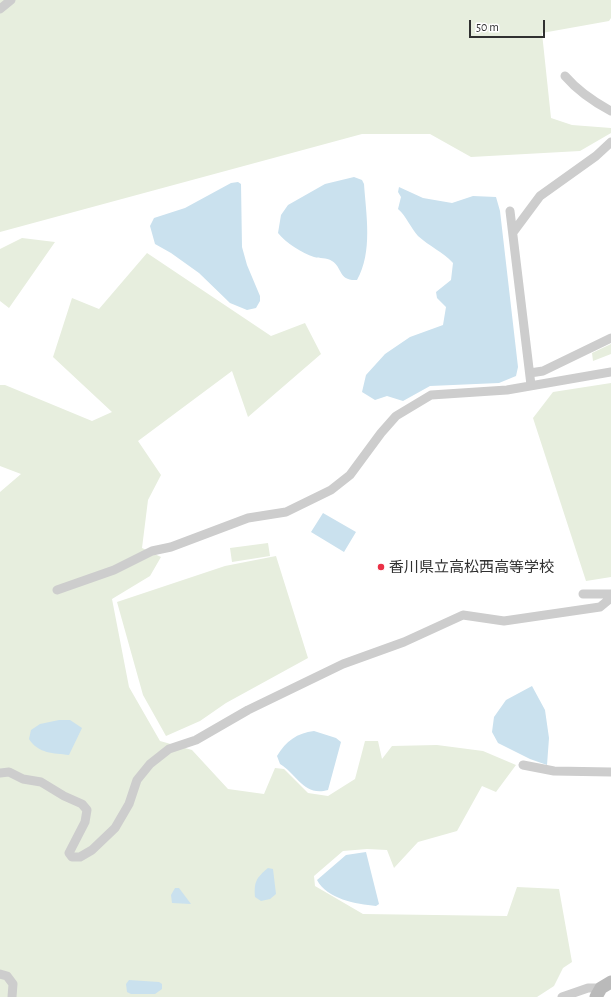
<!DOCTYPE html>
<html>
<head>
<meta charset="utf-8">
<style>
  body { margin:0 }
  #map { position:relative; width:611px; height:997px; overflow:hidden; background:#fff; font-family:"Alegreya Sans",sans-serif }
  canvas { display:block }
  .scale { position:absolute; left:469px; top:20px; width:76px; height:18px; box-sizing:border-box; border:2px solid #303030; border-top:0; padding-left:5px; font-size:12px; line-height:14px; white-space:nowrap; color:#303030; -webkit-text-stroke:3px #fff; paint-order:stroke }
</style>
</head>
<body>
<div id="map">
<canvas width="611" height="997"></canvas>
<div class="scale">50 m</div>
</div>
<script>
const ctx = document.querySelector('canvas').getContext('2d');
ctx.lineJoin = 'round';
function paint(path, color) {
  ctx.fillStyle = color;
  ctx.fill(path, 'evenodd');
}
function trace(path, color, width, dash) {
  ctx.strokeStyle = color;
  ctx.lineWidth = width;
  ctx.lineCap = dash ? 'butt' : 'round';
  ctx.setLineDash(dash || []);
  ctx.stroke(path);
}
function label(font, color, halo, rows, align = 'center') {
  ctx.font = font + ' "Alegreya Sans","Noto Sans JP",sans-serif';
  ctx.lineWidth = 4;
  ctx.setLineDash([]);
  ctx.textBaseline = 'middle';
  ctx.strokeStyle = halo;
  ctx.fillStyle = color;
  for (const [text, x, y, turn = 0] of rows) {
    ctx.save();
    ctx.translate(x, y);
    ctx.rotate((+turn || 0) * Math.PI / 180);
    ctx.textAlign = isNaN(turn) ? turn : align;
    if (halo) ctx.strokeText(text, 0, 0);
    ctx.fillText(text, 0, 0);
    ctx.restore();
  }
}
paint(new Path2D(`
  M0,0h611v18l-2,3 -67,12 9,85 21,7 39,3v5l-31,18 -109,6 -41,-23h-68l-362,98z
  M22,238l33,4 -46,66 -9,-7v-52z
  M147,253l124,83 34,-13 16,31 -73,63 -16,-46 -94,70 23,34 -13,25 -6,48 19,9 -11,19 -38,23 17,88 31,54 32,9 36,39 36,5 11,-26 9,1 24,24 20,3 27,-17 10,-38h13l4,18 10,-13 45,-1 46,6 33,14 -20,27 -14,-6 -25,45 -39,11 -24,26 -7,-18 -20,-1 -24,2 -29,25 1,10 48,28 144,2 10,-29 42,2 13,73 -9,6 -9,18 -17,11h-537v-505l21,-18 -21,-8v-81h5l87,36 20,-9 -59,-55 19,-59 27,11z
  M611,344v10l-18,7 -1,-8z
  M611,383v194l-25,4 -53,-163 20,-26z
  M268,543l2,13 -38,6 -2,-14z
  M276,556l32,102 -82,45 -26,18 -34,15 -23,-41 -26,-93 108,-36z`), '#e7eede');
paint(new Path2D(`
  M354,177l8,3 2,4c2,30 9,68 -7,96 -19,1 -14,-12 -25,-19 -6,-4 -12,-2 -18,-4 -12,-4 -28,-14 -36,-24l3,-18 7,-10 37,-21z
  M238,182l3,2 1,63 5,18 13,31v5l-4,7 -9,2 -17,-7 -31,-30 -28,-20 -16,-9 -5,-18 4,-8 31,-10 46,-25z
  M399,187l24,11 29,5 21,-7 23,1 4,14 18,156 -2,9 -17,7 -69,3 -27,15 -16,-5 -12,4 -13,-8 4,-17 19,-21 25,-17 33,-12 3,-18 -9,-9 -1,-6 15,-12 2,-17c-10,-11 -24,-17 -35,-27 -8,-9 -11,-19 -20,-27l3,-12 -3,-5z
  M323,513l33,19 -12,20 -33,-20z
  M532,686l13,24 4,28 -2,27 -17,-6 -32,-16 -6,-11 2,-15 12,-17z
  M59,720h11l12,8 -13,27c-16,-2 -30,-1 -40,-16l2,-9 9,-6z
  M314,731l22,7 5,4 -13,48c-24,7 -31,-16 -48,-26l-3,-8c9,-15 20,-23 37,-25z
  M366,852l13,52 -3,2c-20,-2 -49,-7 -59,-26l29,-25z
  M268,868l5,1 3,25 -6,5 -9,2 -6,-4c-1,-15 1,-19 13,-29z
  M175,888h4l12,16 -19,-1 -1,-8z
  M129,980l30,2 3,2v5l-7,5h-24l-4,-2 -1,-8z`), '#cae1ee');
trace(new Path2D(`
  M0,9l11,-9
  M565,76c13,15 29,26 46,35
  M510,211l21,174
  M514,231l26,-35 56,-40 15,-14
  M530,373l13,-2 68,-33
  M57,590l57,-20 38,-19 19,-4 77,-29 38,-6 45,-22 19,-15 31,-42 15,-17 35,-21 76,-5 104,-18
  M583,594h28
  M523,765l31,6 57,1
  M0,773l9,-1 14,7 18,3 23,14 18,8 5,6 -2,12 -16,31 3,4h8l12,-7 23,-22 14,-24 8,-24 13,-16 19,-15 27,-9 52,-30 95,-46 61,-22 59,-27 41,6 96,-14 11,-9
  M0,974l7,2 6,8 -1,13
  M562,997l26,-9h13`), '#cdcdcd', 9);
trace(new Path2D(`
  M596,997l5,-9 10,-6`), '#bababa', 13);
for (const [x, y, r, color] of [
  [381,567,4,"#ea3046"]
]) {
  const dot = new Path2D();
  dot.arc(x, y, r, 0, 2 * Math.PI);
  ctx.fillStyle = color;
  ctx.fill(dot);
  trace(dot, '#fff', 1.5);
}
label('15px', '#303030', '#fff', [
  ["香川県立高松西高等学校",389,567]
], 'left');
</script>
</body>
</html>
